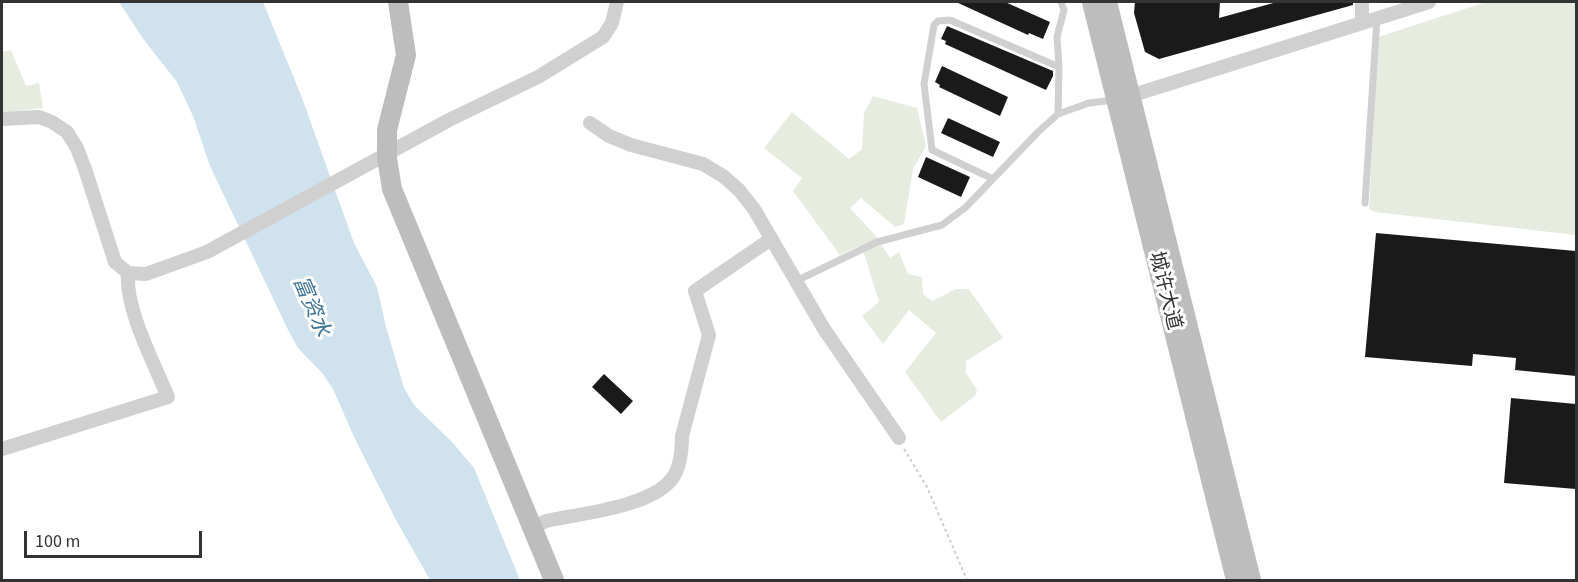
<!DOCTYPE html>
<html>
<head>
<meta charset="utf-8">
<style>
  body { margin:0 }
  #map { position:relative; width:1578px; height:582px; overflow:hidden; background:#fff; font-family:"Source Sans 3",sans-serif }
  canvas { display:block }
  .frame { position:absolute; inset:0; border:3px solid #333; pointer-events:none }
  .scale { position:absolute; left:24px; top:531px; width:178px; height:27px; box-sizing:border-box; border:3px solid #333; border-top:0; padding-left:8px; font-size:18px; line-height:21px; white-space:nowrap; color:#333; -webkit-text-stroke:4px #fff; paint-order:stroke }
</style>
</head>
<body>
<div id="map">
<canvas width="1578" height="582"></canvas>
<div class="frame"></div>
<div class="scale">100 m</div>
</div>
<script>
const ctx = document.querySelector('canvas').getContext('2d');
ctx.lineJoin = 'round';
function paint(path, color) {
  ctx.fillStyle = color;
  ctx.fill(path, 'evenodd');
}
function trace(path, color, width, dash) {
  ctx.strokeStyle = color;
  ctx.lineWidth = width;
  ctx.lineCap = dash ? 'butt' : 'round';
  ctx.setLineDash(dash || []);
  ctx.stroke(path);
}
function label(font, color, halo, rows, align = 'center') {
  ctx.font = font + ' "Source Sans 3","Noto Sans SC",sans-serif';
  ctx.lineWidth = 6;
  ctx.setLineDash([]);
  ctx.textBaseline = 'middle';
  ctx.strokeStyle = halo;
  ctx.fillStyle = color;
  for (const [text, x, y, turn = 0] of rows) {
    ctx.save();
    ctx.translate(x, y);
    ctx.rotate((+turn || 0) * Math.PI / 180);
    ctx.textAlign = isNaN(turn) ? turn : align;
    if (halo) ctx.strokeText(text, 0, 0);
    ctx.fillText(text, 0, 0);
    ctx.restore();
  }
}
paint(new Path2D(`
  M1486,2h90v233l-201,-23 -6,-3 9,-172z
  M11,50l15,36 13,-3 4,25 -41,5v-61z
  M873,96l44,12 9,38 -13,23 -9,55 -9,3 -34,-29 -11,10 25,27 15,23 9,-6 9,22 14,3 1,17 9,7 24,-12h13l34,49 -37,23v12l11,17 -2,6 -34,26 -36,-50 31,-39 -27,-23 -26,34 -21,-28 17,-14 -14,-46 -6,-10 -19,9 -47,-64 9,-13 -38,-30 28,-36 57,47 13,-10 2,-36z`), '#e6ecdf');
paint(new Path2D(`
  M119,2h144l39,96 52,145 23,44 9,40 18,61 10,17 39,38 21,25 46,112h-90l-34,-60 -41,-81 -22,-50 -10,-15 -25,-26 -9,-16 -79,-166 -17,-50 -16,-34 -33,-42z`), '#cfe2ee');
paint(new Path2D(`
  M956,2h49l45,20 -7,17 -14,-6 -1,2z
  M1135,2h85l-1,16 58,-16h76v3l-194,54 -14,-7 -11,-39z
  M947,26l106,45v5l-7,14 -101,-46 1,-3 -5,-2z
  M942,66l66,31 -8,19 -61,-29 1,-2 -5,-3z
  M948,118l52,24 -7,15 -52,-24z
  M926,157l44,20 -9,20 -43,-20z
  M1376,233l200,18v125l-61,-6 1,-12 -43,-4 -1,12 -107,-9z
  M604,374l29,27 -12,13 -29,-27z
  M1511,398l65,6v85l-72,-6z`), '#1a1a1a');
trace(new Path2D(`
  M904,449l23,38 40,93`), '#cdcdcd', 2, [3, 3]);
trace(new Path2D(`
  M1058,114l1,-47 -2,-30 7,-27 -3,-8
  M993,179l-61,-29 -8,-66 10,-59 4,-4 12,-1 109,47
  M1365,203l12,-185
  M796,281l81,-39 65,-17 24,-18 72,-75 20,-18 31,-11 25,-3`), '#d0d0d0', 7);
trace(new Path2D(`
  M1362,23v-21
  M1130,96l299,-94
  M2,119l37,-2 13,5 15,10 10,16 8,21 30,93 13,11 18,1 61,-22 242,-132 89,-43 65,-40 9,-14 5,-21
  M590,123l19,13 22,9 72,19 20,12 16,14 15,19 70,120 75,109
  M2,449l166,-52c-14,-34 -43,-88 -40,-124
  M532,528l14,-7c33,-7 103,-14 125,-41 9,-11 11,-31 11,-44l27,-101 -14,-44 76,-52`), '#d0d0d0', 14);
trace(new Path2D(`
  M398,2l8,53 -19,75v28l5,31 162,391
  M1092,2l144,578
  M1107,2l144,578`), '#bdbdbd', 20);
label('20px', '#333', '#fff', [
  ["城许大道",1164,291,76]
]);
label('italic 21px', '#3f7597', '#fff', [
  ["富资水",310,307,67]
]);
</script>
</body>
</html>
